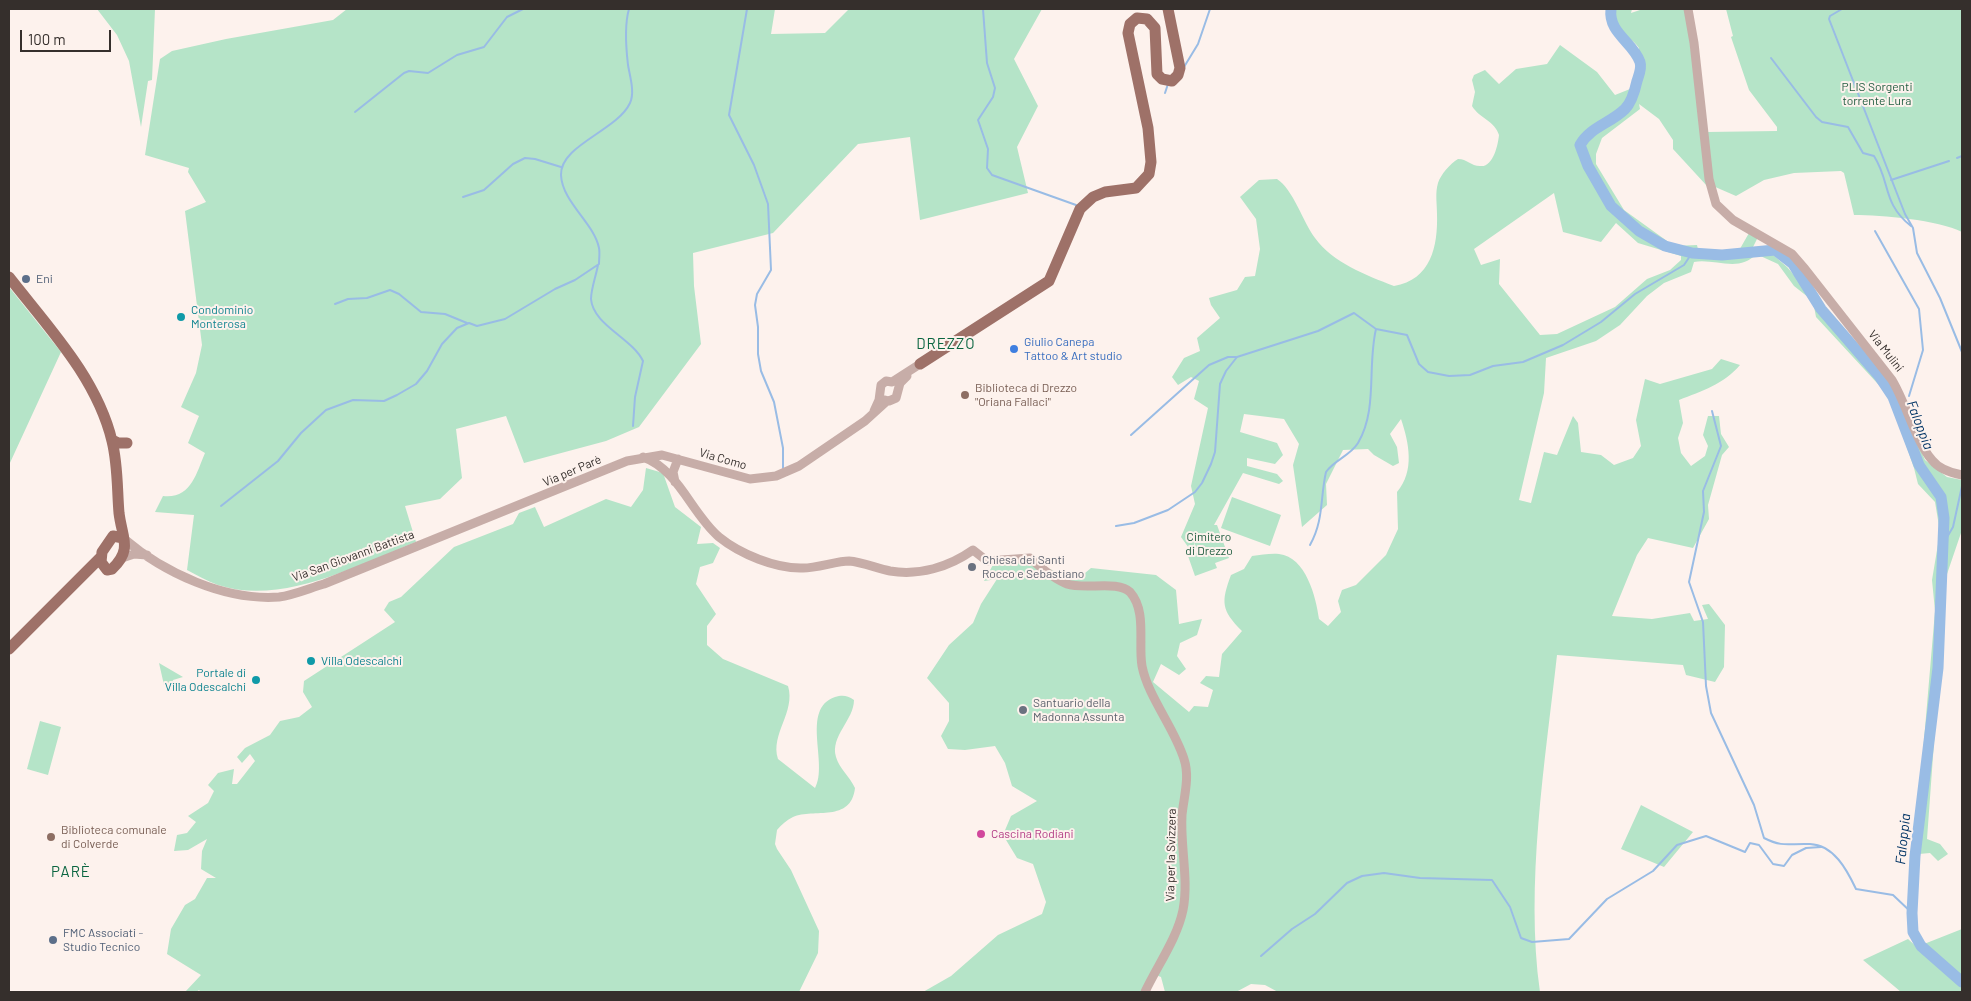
<!DOCTYPE html>
<html>
<head>
<meta charset="utf-8">
<style>
  body { margin:0 }
  #map { position:relative; width:1971px; height:1001px; overflow:hidden; background:#fdf2ed; font-family:Barlow,sans-serif }
  canvas { display:block }
  .frame { position:absolute; inset:0; border:10px solid #352f2c; pointer-events:none }
  .scale { position:absolute; left:20px; top:30px; width:91px; height:22px; box-sizing:border-box; border:2px solid #352f2c; border-top:0; padding-left:6px; font-size:15px; line-height:18px; white-space:nowrap; color:#352f2c; -webkit-text-stroke:4px #fdf2ed; paint-order:stroke }
</style>
</head>
<body>
<div id="map">
<canvas width="1971" height="1001"></canvas>
<div class="frame"></div>
<div class="scale">100 m</div>
</div>
<script>
const ctx = document.querySelector('canvas').getContext('2d');
ctx.lineJoin = 'round';
function paint(path, color) {
  ctx.fillStyle = color;
  ctx.fill(path, 'evenodd');
}
function trace(path, color, width, dash) {
  ctx.strokeStyle = color;
  ctx.lineWidth = width;
  ctx.lineCap = dash ? 'butt' : 'round';
  ctx.setLineDash(dash || []);
  ctx.stroke(path);
}
function label(font, color, halo, rows, align = 'center') {
  ctx.font = font + ' Barlow,sans-serif';
  ctx.lineWidth = 4;
  ctx.setLineDash([]);
  ctx.textBaseline = 'middle';
  ctx.strokeStyle = halo;
  ctx.fillStyle = color;
  for (const [text, x, y, turn = 0] of rows) {
    ctx.save();
    ctx.translate(x, y);
    ctx.rotate((+turn || 0) * Math.PI / 180);
    ctx.textAlign = isNaN(turn) ? turn : align;
    if (halo) ctx.strokeText(text, 0, 0);
    ctx.fillText(text, 0, 0);
    ctx.restore();
  }
}
paint(new Path2D(`
  M97,9h58l-3,71 -4,1 -7,46 -12,-66 -12,-26z
  M347,9h428l-4,25 54,-1 24,-24h193l-28,50 24,47 -21,41 11,46 -108,27 -10,-83 -52,7 -85,89 -80,20 1,33 7,58 -62,83 -33,14 -82,22 -18,-47 -50,13 6,49 -22,21 -35,7 11,36c-58,23 -134,64 -198,43 -11,-4 -21,-10 -31,-15l7,-55 -39,-3 8,-16c28,3 33,-22 42,-43l-17,-10 11,-27 -18,-9 15,-34 6,-28 -17,-134 21,-9 -18,-30 1,-4 -44,-13 15,-96 12,-8 54,-12 107,-19z
  M1614,9h18l-1,4 12,-4h43l21,177 -34,-37v-9l-14,-21 -20,-15 1,5 -38,29 -6,16v10l28,46 50,36 23,-1 2,9 23,2 15,-2 12,-21 9,4 -5,10 19,7 15,13 102,117 13,23 23,53 22,17 15,3v50l-16,47 -19,262 13,5 8,10 -10,7 -8,-8 -11,1 2,-79 14,-164 -3,-31 8,-48 -5,-30 -17,-18 -4,-16 -25,-72 -73,-79 -3,-16 -19,-15 -16,-22 -22,-10c-16,19 -42,4 -62,8l-3,10 -27,11 -17,13 -27,29 -24,16 -50,17 -2,35 -25,107 12,3 13,-51 13,3 16,-39 5,7 3,29 20,3 13,10 19,-7 8,-12 -5,-26 9,-41 15,5 52,-15 9,-10 19,6c-16,19 -38,26 -61,35l4,23 -5,15 3,15 10,13 14,-10 3,-10 -5,-11 5,-19h11l2,18 8,13 -7,8 -14,50 1,14 -16,29 -45,-10 -11,17 -25,61 40,3 38,-6 4,8 14,-2 -6,-14 7,-1 16,21 -1,42 -9,15 -29,-7 -3,-10 -126,-10c-12,108 -32,230 -17,337h-262l-13,-7 -14,-1 -15,8h-71l-4,-15 -8,-3 -8,18h-222l28,-16 47,-41 44,-21 4,-12 -13,-38 -16,-6 -14,-23 8,-19 26,-15 -25,-15 -7,-23 -10,-17 -30,4 -17,-1 -7,-13 8,-15v-18l-22,-25 22,-33 24,-22 8,-19 16,-25 -13,2 10,-18 27,-4 57,20 13,-11 65,7 20,15 3,34 23,-5 -5,16 -17,8 -3,13 9,13 -7,6 -18,-11 -8,18 36,30 5,-6 14,1 5,-17 -13,-7 6,-7 13,1 3,-23 20,-23c-21,-21 -21,-29 -11,-56l13,-6 8,-13c9,-1 19,-3 27,-2 27,3 37,43 40,65l9,7 13,-14 -3,-11 4,-11 14,-5 30,-30 12,-26 -1,-37c18,-21 12,-49 4,-73l-11,15 7,13 2,16 -6,3 -19,-11 -6,-6 -25,1 -17,34 1,21 -25,22 -9,-62 6,-21 -15,-25 -40,-5 -4,18 37,11 6,12 -8,9 -28,-6v8l30,8 6,7 -4,3 -36,-11 -29,52h3l12,33 -14,5 2,5 -22,8 -7,-20 10,-4 -4,-10 1,8 -4,1 -10,-14 14,-33 -4,-18 17,-78 -14,-9 5,-18 -8,-4 -13,8 -6,-8 12,-19 16,-7 -3,-13 23,-20 -9,-13 -2,-7 28,-8 8,-13 10,-1 5,-27 -4,-30 -16,-22 19,-17 18,-1c16,10 26,43 38,59 18,25 51,37 79,48 37,-6 44,-40 43,-72 0,-11 -2,-21 1,-31 3,-9 12,-19 20,-24 9,0 13,7 22,7 13,2 18,-21 19,-31 -4,-14 -20,-17 -27,-29l3,-14 -3,-12 2,-5 11,-5 14,14 17,-15 31,-5 13,-19 37,27 18,23 15,-6 6,7 3,-48c-13,-19 -27,-5 -25,-39zM1554,193l9,39 38,10 15,-19 22,20 43,13v4l-11,10 -23,9 -32,28 -58,27 -17,1 -41,-51 1,-25 -19,6 -7,-16z
  M1726,9h236v223c-24,-12 -80,-17 -108,-17l-10,-42 -3,-2 -47,2 -30,7 -28,16 -23,-10 -6,-54 70,-1v-4l-28,-37 -18,-53 2,-1z
  M9,287l52,65 -52,113z
  M646,468l17,5 12,34 26,20 -4,17 16,-1 7,5 -7,15 -13,4 -4,17 20,30 -9,12v19l16,14 65,27c8,26 -18,48 -10,73l37,29c14,-24 -15,-79 20,-91 7,-2 12,-2 19,3 0,20 -24,36 -18,57 3,11 14,20 19,31 -4,35 -41,20 -62,29 -6,3 -12,8 -16,13l-2,14 2,5 14,21 28,61 -1,22 -19,39h-598l-2,-2 -3,2h-11l16,-17 -34,-21 4,-25 14,-24 10,-6 12,-21h9l-15,-9 1,-18 5,-12 -19,11 -14,1 3,-16 10,-2 9,-11 -8,-6 20,-13 6,-12 -6,-6 10,-12 16,-4 -2,15h5l18,-23 -5,-7 -8,9 -5,-6 8,-9 25,-13 10,-14 19,-4 13,-10 -9,-15 1,-11 91,-59 -11,-12 5,-8 12,-5 53,-50 59,-23 6,-11 16,-6 9,20 62,-28 25,8 12,-17z
  M1232,497l49,18 -11,31 -49,-18z
  M159,663l24,14 -10,3 -2,8 -7,-3z
  M40,721l21,6 -13,48 -21,-6z
  M1641,805l52,27 -29,35 -43,-18z
  M1962,929v47l-38,-32z
  M1908,939l54,49v4h-61l-38,-32z`), '#b5e4c8');
trace(new Path2D(`
  M747,9l-18,106 25,50 14,39 3,66 -14,24 -2,11 3,22v27l3,17 13,31 9,46v20
  M983,9l4,54 8,25 -2,9 -15,23 10,29 -1,19 5,7 84,30
  M1842,9l-12,7 -1,3 76,195 8,14 4,25 23,45 22,54
  M1771,58l45,59 6,5 26,5 15,26 11,3c17,27 8,47 37,70
  M1184,67l14,-23 12,-35
  M1165,93l3,-9
  M355,112l49,-39 5,-2 19,2 29,-18 27,-8 23,-30 16,-8
  M1957,158l5,-2
  M1891,180l58,-19
  M463,197l21,-7 29,-26 12,-6 10,1 26,8
  M1875,231l44,78 4,41 -14,46
  M598,265c-2,11 -7,24 -7,34 2,26 41,39 52,62l-8,36 -2,29
  M335,304l13,-5 19,-1 23,-8 9,4 22,18 24,2 22,9
  M1712,411l9,35 -18,45 1,21 -15,70 14,40 3,64 5,27 43,92 10,33c20,10 25,5 46,6 24,1 37,26 46,45l37,6 19,18
  M1131,435l78,-70 19,-8h8
  M221,506l57,-45 23,-28 25,-23 27,-10 31,1 13,-6 19,-11 11,-13 15,-27 15,-16 12,-5 8,3 28,-7 50,-30 20,-9 24,-16c0,-5 1,-11 0,-16 -5,-25 -37,-46 -38,-73 -1,-30 56,-44 69,-72 5,-11 0,-26 -2,-38 -2,-17 -4,-39 1,-56
  M1116,526l18,-3 34,-13 27,-18 7,-9 9,-19 4,-12 5,-68 6,-13 11,-14 81,-26 36,-18 22,16 31,6 12,29 9,8 21,4 21,-1 23,-9 30,-4 40,-17 38,-23 34,-28 49,-29 8,-12
  M1943,544l10,-17 9,-41
  M1310,545c14,-25 10,-47 16,-73 8,-12 24,-16 32,-29 20,-34 9,-76 18,-114
  M1261,956l31,-27 23,-15 32,-31 15,-7 22,-3 36,5 72,2 18,27 11,31 11,4 37,-3 38,-40 46,-28 24,-26 29,-9 39,16 5,-9 9,2 14,19 11,2 8,-11 14,-7 15,-1`), '#99bce5', 2);
trace(new Path2D(`
  M1611,9c-3,24 22,33 29,53 2,6 -1,13 -3,19 -2,9 -5,21 -12,28 -14,14 -35,18 -45,36l8,21 23,40 28,25 26,15 27,7 30,2 53,-5 18,14 28,45 58,67 14,21 26,68 22,32 3,21 -6,150 -23,188 -3,57 1,19 8,14 41,36`), '#99bce5', 11);
trace(new Path2D(`
  M1688,9l6,34 15,136 7,25 17,16 59,34 13,15 87,111c14,23 24,62 40,80 7,9 19,13 30,15
  M881,399l8,2 7,-3 4,-15 7,-7
  M874,411l5,-11 2,-15 5,-4 6,1 28,-18
  M643,457c36,13 48,56 76,80 21,17 57,32 84,31 14,0 34,-7 46,-7 13,1 27,7 41,10 29,5 59,-4 83,-21l14,11 43,-3c11,10 24,21 37,26 18,6 51,-4 63,8 17,19 8,51 12,74 6,31 32,61 42,93 6,18 0,37 -2,56 -2,31 7,64 1,95 -6,29 -26,56 -38,82
  M675,482l-2,-10 5,-13
  M123,538c41,35 102,63 156,59 15,-2 31,-9 45,-13l303,-123 35,-6 88,24 26,-3 23,-10 66,-45 22,-20
  M122,558l12,-4 13,1`), '#c7ada8', 9);
trace(new Path2D(`
  M9,277c39,50 88,101 103,164 6,24 5,48 7,72 3,25 14,36 -7,56l-5,1 -6,-8 1,-10 11,-16 10,2
  M920,364l129,-83 31,-72 13,-12 12,-5 31,-4 13,-14 2,-12 -3,-34 -20,-95 2,-9 7,-6 10,1 8,9 2,46 5,5 10,2 6,-6 2,-7 -12,-59
  M112,440l6,3h9
  M9,649l91,-91`), '#9e7168', 11);
for (const [x, y, r, color] of [
  [26,279,5,"#5c6f8a"],
  [181,317,5,"#0f9aa8"],
  [1014,349,5,"#3f7fe0"],
  [965,395,5,"#8d6e63"],
  [972,567,5,"#6b7280"],
  [311,661,5,"#0f9aa8"],
  [256,680,5,"#0f9aa8"],
  [1023,710,5,"#6b7280"],
  [981,834,5,"#d1479c"],
  [51,837,5,"#8d6e63"],
  [53,940,5,"#5c6f8a"]
]) {
  const dot = new Path2D();
  dot.arc(x, y, r, 0, 2 * Math.PI);
  ctx.fillStyle = color;
  ctx.fill(dot);
  trace(dot, '#fdf2ed', 2);
}
label('12px', '#1f5c3f', '#fdf2ed', [
  ["PLIS Sorgenti",1877,87],
  ["torrente Lura",1877,101],
  ["Cimitero",1209,537],
  ["di Drezzo",1209,551]
]);
label('12px', '#4e5e75', '#fdf2ed', [
  ["Eni",36,279],
  ["FMC Associati -",63,933],
  ["Studio Tecnico",63,947]
], 'left');
label('12px', '#0d838f', '#fdf2ed', [
  ["Condominio",191,310],
  ["Monterosa",191,324],
  ["Villa Odescalchi",321,661],
  ["Portale di",246,673,"right"],
  ["Villa Odescalchi",246,687,"right"]
], 'left');
label('12px', '#366cbe', '#fdf2ed', [
  ["Giulio Canepa",1024,342],
  ["Tattoo & Art studio",1024,356]
], 'left');
label('12px', '#352f2c', '#fdf2ed', [
  ["Via Mulini",1886,351,52],
  ["Via Como",723,459,16],
  ["Via per Parè",572,471,-23],
  ["Via San Giovanni Battista",353,556,-20],
  ["Via per la Svizzera",1171,855,-89]
]);
label('12px', '#785e54', '#fdf2ed', [
  ["Biblioteca di Drezzo",975,388],
  ["\"Oriana Fallaci\"",975,402],
  ["Biblioteca comunale",61,830],
  ["di Colverde",61,844]
], 'left');
label('12px', '#5b616d', '#fdf2ed', [
  ["Chiesa dei Santi",982,560],
  ["Rocco e Sebastiano",982,574],
  ["Santuario della",1033,703],
  ["Madonna Assunta",1033,717]
], 'left');
label('12px', '#b23c85', '#fdf2ed', [
  ["Cascina Rodiani",991,834]
], 'left');
label('italic 14px', '#003465', '#fdf2ed', [
  ["Faloppia",1920,425,69],
  ["Faloppia",1903,839,-84]
]);
ctx.letterSpacing = '1px';
label('15px', '#0a6540', '#fdf2ed', [
  ["DREZZO",946,344],
  ["PARÈ",71,872]
]);
ctx.letterSpacing = '0px';
</script>
</body>
</html>
